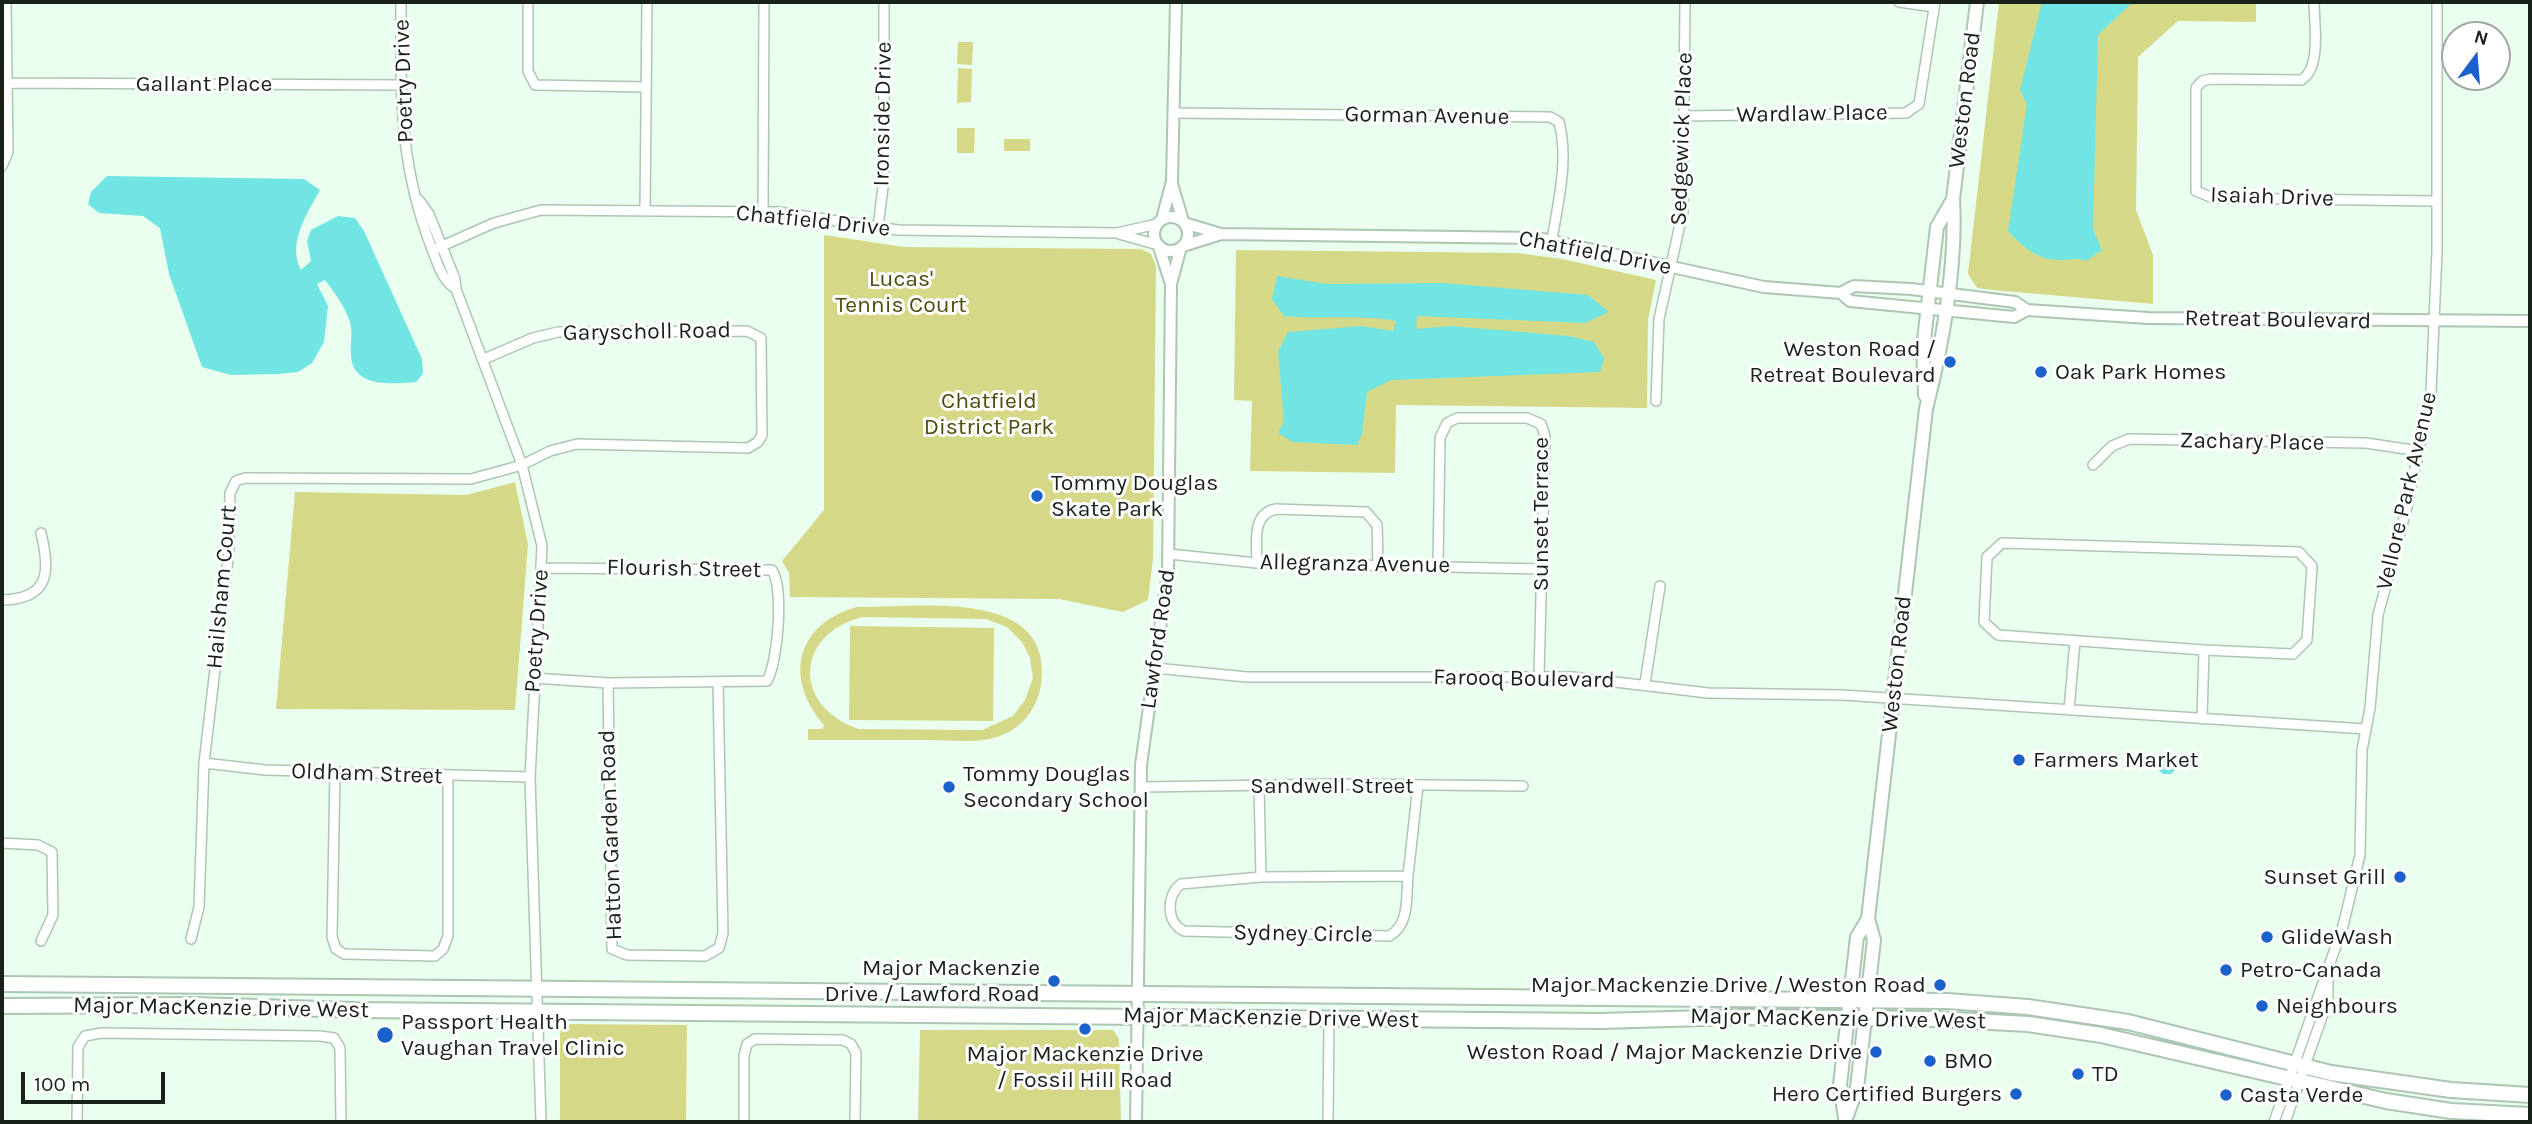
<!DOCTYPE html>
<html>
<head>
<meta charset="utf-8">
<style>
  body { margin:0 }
  #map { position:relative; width:2532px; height:1124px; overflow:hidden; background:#eaffef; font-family:Karla,sans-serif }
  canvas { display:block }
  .frame { position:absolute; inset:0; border:4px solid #18221b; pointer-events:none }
  .north { position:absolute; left:2441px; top:21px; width:70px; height:70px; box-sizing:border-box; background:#fff; border:2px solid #a3a7a4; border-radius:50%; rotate:16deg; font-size:19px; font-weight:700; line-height:28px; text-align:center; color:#18221b }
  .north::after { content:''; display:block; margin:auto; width:24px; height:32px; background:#1a61cc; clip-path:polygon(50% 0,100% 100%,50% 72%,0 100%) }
  .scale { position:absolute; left:21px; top:1072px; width:144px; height:32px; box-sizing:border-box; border:4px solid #18221b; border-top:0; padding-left:9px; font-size:21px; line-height:24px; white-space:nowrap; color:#18221b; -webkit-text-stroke:5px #fff; paint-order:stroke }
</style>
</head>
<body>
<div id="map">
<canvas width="2532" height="1124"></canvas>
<div class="frame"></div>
<div class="north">N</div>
<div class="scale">100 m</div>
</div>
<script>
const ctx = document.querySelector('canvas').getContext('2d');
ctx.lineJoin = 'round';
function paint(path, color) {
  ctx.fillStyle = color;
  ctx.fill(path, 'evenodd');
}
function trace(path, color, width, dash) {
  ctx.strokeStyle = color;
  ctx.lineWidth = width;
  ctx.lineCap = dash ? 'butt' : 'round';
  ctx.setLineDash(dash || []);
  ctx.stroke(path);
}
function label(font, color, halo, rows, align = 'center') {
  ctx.font = font + ' Karla,sans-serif';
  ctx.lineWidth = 6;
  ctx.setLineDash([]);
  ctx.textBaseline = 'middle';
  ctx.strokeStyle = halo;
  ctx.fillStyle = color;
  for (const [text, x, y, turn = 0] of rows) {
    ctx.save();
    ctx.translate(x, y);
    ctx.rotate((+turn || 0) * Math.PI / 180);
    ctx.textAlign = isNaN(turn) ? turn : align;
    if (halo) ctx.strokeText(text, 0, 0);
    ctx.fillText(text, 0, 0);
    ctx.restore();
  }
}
paint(new Path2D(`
  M1999,2h257v20l-78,-1 -40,36 -2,153 17,45v49l-160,-14 -16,-2 -9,-14z
  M958,42h15l-1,23 -15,-1z
  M958,68l14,1 -1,33 -14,1z
  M957,128h18l-1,25h-17z
  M1004,139h26v12h-26z
  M824,235l80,12 237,2 10,5 5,12 -3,292 -5,42 -25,12 -64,-13 -269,-2 -1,-24 -7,-12 42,-51z
  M1236,250l281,3 45,6 94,21 -8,40 -1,88 -251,-3 -1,68 -145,-2 2,-70 -18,-1z
  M515,482l13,62 -13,166 -239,-1 19,-217 171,3z
  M857,607c61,1 198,-21 184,78 -4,24 -19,43 -41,51 -22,8 -47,4 -69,4 -41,0 -82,0 -123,0v-11h15l1,-4c-40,-46 -29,-101 33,-118zM862,617l124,2 21,8 15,15 8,16 3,20 -8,22 -12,16 -31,14 -124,-1c-66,-24 -63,-94 4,-112z
  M850,626l144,2 -1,93 -144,-1z
  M567,1024l120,1 -1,97h-126v-93z
  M920,1030h193l6,9 2,83h-203z`), '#d5d886');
paint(new Path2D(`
  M2042,2h91l-35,33 -5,194 9,21 -16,11c-11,-4 -17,-1 -28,-1 -21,0 -37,-15 -50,-29l19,-127 -7,-14z
  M107,176l197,3 16,11c-13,24 -33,53 -19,80l10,-9 -4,-20 4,-11 27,-14 17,2 9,13 58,128 1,15 -7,8c-24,2 -64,6 -65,-27 -1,-10 2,-23 -1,-33 -4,-14 -16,-30 -25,-42l-8,4 11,22 -4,36 -12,21 -14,9 -20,2 -47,1 -29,-8 -33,-93 -9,-46 -17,-12 -44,-3 -11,-9 3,-12z
  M1277,276l49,8 117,-1 145,12 21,17 -24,11 -168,-7 -1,13 35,-3 118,10 25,6 10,16 -4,14 -209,8 -24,12 -5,42 -5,11 -64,-3 -15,-9 6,-12 -6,-69 10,-20 73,-6 32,5 3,-10c-37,-7 -74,-1 -112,-5l-12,-17z
  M2170,751l6,18 -5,5h-8l-7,-6 -2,-7 4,-7z`), '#71e5e4');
const minor = new Path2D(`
  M401,2c0,91 -3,160 31,247 6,15 9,30 24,40
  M528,2v69l7,14 111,2
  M1899,2l35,5
  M2314,2c0,21 8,66 -13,78l-90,-1 -9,2 -6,7v103l17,7 222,3
  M7,83l393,2
  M1173,113l377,4 9,5c10,38 -1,80 -7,118
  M1684,116l222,-3 13,-9 16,-102
  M2,166l6,-14 -2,-150
  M419,200l10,14 26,65 1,10 66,176 20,81 -12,231 11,345
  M645,210l2,-208
  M763,212l1,-210
  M878,227l6,-48v-177
  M1119,234l39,11
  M433,250l61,-27 47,-13 237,2 120,18 219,3 40,-9
  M1656,401l3,-82 24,-108 2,-209
  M2093,465l19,-19 17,-7 237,4 53,8
  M1169,554l88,9 284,6
  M1257,563c0,-20 -6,-49 19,-54l90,3 11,13 1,40
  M1438,565l2,-127 7,-15 10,-5h70l14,6 4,12 -6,241
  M2,600c49,-1 48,-30 39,-67
  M1155,668l92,9h326l135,16 134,2 524,34
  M534,678l74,5 159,-2c11,-19 17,-93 5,-111l-230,-2
  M608,683l4,266 15,6 78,1 14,-8 4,-15 -5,-250
  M1645,683l15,-97
  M2069,710l6,-69
  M2202,719l2,-69 89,4 14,-14 5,-74 -13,-14 -297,-9 -15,14 -3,65 14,13 206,15
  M204,763l61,7 265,7
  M335,773l-3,164 4,12 8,5 91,2 8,-7 5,-13v-160
  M1259,786l2,91 -80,7c-15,11 -15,39 3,47l205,5c21,-11 17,-39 19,-60l-147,1
  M1141,787l200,-3 182,2
  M2,843l36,2 14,7 1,63 -12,26
  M1408,876l10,-91
  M191,939l8,-32 5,-144 25,-213 1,-57 6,-12 9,-3 226,1 51,-14 28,-14 27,-7 171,4 10,-6 4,-7 -1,-97 -14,-7 -189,1 -25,6 -49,21
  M77,1122l1,-75 7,-11 16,-3 219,3 14,2 6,10 1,74
  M744,1122v-66l3,-12 8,-5 88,1 8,4 5,9 -1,69
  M1328,1122l1,-103
  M2274,1122l69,-196 17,-71 2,-105 8,-42 8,-93 29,-108 24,-115 6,-140v-250
  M2285,1122l43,-122v-25`);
const tertiary = new Path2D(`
  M1172,184l11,37
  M1154 234a17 17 0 1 1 34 0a17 17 0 1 1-34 0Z
  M1162,219l10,-38 4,-179
  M1184,223l37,11 317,4 226,49 77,6 13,-7 57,3 104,13 12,8 121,8 382,3
  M1183,246l38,-12
  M1159,247l12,37
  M1841,293l9,8 164,16 13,-7
  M1136,1122l5,-357 27,-193 3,-288 10,-37`);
const secondary = new Path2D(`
  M1925,395l-2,-46 14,-122 15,-26
  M1845,1118l-5,-33 17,-148 11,-18
  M1845,1121l12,-33 17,-148 -6,-21 58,-510c17,-67 31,-141 27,-210l24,-197`);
const primary = new Path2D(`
  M2,984l1945,17 81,6 100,15 203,51 120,17 79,5
  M2,1006l193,-1 159,5 1247,11 139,-4 195,2 93,5 73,11 285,66 65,10 79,4`);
trace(minor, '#adc6b3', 12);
trace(tertiary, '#adc6b3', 14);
trace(secondary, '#adc6b3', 16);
trace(primary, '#adc6b3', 18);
trace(minor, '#fff', 9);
trace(tertiary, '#fff', 10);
trace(secondary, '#fff', 12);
trace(primary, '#fff', 14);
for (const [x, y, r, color] of [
  [1950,362,7,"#1a61cc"],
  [2041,372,7,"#1a61cc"],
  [1037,496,7,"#1a61cc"],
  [2019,760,7,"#1a61cc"],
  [949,787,7,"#1a61cc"],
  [2400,877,7,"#1a61cc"],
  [2267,937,7,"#1a61cc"],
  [2226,970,7,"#1a61cc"],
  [1054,981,7,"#1a61cc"],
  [1940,985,7,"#1a61cc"],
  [2262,1006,7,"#1a61cc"],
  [1085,1029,7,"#1a61cc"],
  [385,1035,9,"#1a61cc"],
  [1876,1052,7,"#1a61cc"],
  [1930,1061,7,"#1a61cc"],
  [2078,1074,7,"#1a61cc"],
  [2016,1094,7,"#1a61cc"],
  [2226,1095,7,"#1a61cc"]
]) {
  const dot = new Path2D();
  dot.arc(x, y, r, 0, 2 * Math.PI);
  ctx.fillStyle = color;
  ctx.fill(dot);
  trace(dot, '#fff', 2.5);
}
label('23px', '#18221b', '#fff', [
  ["Poetry Drive",404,81,-92],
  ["Gallant Place",204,84],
  ["Weston Road",1965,100,-83],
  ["Ironside Drive",883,114,-89],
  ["Wardlaw Place",1812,114,-1],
  ["Gorman Avenue",1427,116,1],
  ["Sedgewick Place",1682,139,-88],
  ["Isaiah Drive",2272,197,2],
  ["Chatfield Drive",813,221,6],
  ["Chatfield Drive",1595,253,11],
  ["Retreat Boulevard",2278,320,1],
  ["Garyscholl Road",647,332,-1],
  ["Zachary Place",2252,442,1],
  ["Vellore Park Avenue",2407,491,-77],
  ["Sunset Terrace",1541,514,-90],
  ["Allegranza Avenue",1355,564,1],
  ["Flourish Street",684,569,1],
  ["Hailsham Court",222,587,-85],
  ["Poetry Drive",537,631,-86],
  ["Lawford Road",1158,639,-82],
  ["Weston Road",1897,664,-84],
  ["Farooq Boulevard",1524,679,1],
  ["Oldham Street",367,774,2],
  ["Sandwell Street",1332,786],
  ["Hatton Garden Road",611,835,-92],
  ["Sydney Circle",1303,934,1],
  ["Major MacKenzie Drive West",221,1008,1],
  ["Major MacKenzie Drive West",1271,1018,1],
  ["Major MacKenzie Drive West",1838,1019,1]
]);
label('23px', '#4c4c0c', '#fff', [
  ["Lucas'",901,279],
  ["Tennis Court",901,305],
  ["Chatfield",989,401],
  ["District Park",989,427]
]);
label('23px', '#18221b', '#fff', [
  ["Weston Road /",1936,349,"right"],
  ["Retreat Boulevard",1936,375,"right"],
  ["Oak Park Homes",2055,372],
  ["Tommy Douglas",1051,483],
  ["Skate Park",1051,509],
  ["Farmers Market",2033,760],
  ["Tommy Douglas",963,774],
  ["Secondary School",963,800],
  ["Sunset Grill",2386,877,"right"],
  ["GlideWash",2281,937],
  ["Major Mackenzie",1040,968,"right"],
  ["Drive / Lawford Road",1040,994,"right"],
  ["Petro-Canada",2240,970],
  ["Major Mackenzie Drive / Weston Road",1926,985,"right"],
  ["Neighbours",2276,1006],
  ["Passport Health",401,1022],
  ["Vaughan Travel Clinic",401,1048],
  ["Weston Road / Major Mackenzie Drive",1862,1052,"right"],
  ["Major Mackenzie Drive",1085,1054,"center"],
  ["/ Fossil Hill Road",1085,1080,"center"],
  ["BMO",1944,1061],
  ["TD",2092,1074],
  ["Hero Certified Burgers",2002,1094,"right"],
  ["Casta Verde",2240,1095]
], 'left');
</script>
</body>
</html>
